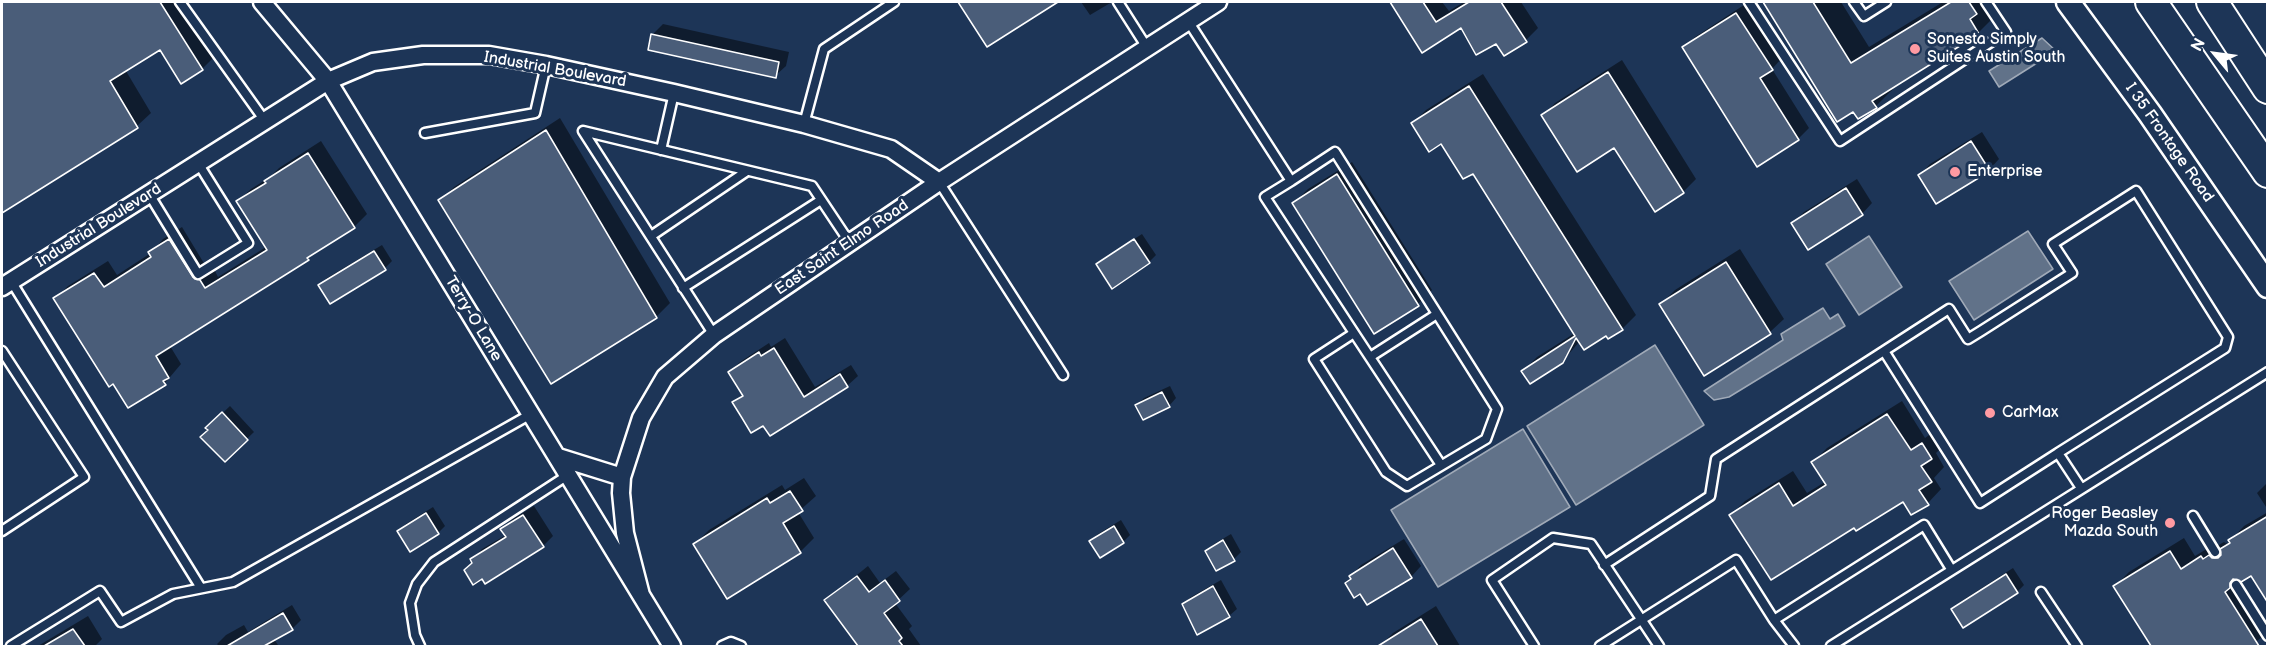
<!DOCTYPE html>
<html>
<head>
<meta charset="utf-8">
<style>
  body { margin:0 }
  #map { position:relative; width:2269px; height:648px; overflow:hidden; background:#1d3557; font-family:"Balsamiq Sans",sans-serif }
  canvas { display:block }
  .frame { position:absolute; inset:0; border:3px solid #fff; pointer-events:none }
  .north { position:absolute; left:2185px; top:24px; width:60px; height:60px; -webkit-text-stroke:4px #1d3557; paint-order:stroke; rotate:299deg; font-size:16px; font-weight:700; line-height:24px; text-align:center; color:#fff }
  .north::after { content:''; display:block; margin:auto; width:21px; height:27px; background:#fff; clip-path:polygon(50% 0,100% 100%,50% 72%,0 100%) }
</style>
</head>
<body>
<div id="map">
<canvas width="2269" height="648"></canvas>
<div class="frame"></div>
<div class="north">N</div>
</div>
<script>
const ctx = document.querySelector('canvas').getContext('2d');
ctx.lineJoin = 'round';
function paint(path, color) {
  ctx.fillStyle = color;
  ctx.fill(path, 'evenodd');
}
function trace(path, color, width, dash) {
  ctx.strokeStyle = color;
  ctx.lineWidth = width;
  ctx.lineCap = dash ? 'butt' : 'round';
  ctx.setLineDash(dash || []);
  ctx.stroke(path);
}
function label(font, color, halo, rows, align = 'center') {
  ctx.font = font + ' "Balsamiq Sans",sans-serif';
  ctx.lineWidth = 6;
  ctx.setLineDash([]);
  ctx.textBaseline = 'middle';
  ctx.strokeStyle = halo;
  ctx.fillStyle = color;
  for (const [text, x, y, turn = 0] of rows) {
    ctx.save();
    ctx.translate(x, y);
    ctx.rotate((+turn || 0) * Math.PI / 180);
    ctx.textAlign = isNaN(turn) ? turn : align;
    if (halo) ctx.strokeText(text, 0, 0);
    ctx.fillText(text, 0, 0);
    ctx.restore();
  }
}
const water = new Path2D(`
  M2042,38l14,13 -57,36 -10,-16z
  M2028,231l25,38 -79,51 -25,-39z
  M1869,236l33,51 -43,28 -33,-51z
  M1823,308l7,11 8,-5 7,12 -116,71 -15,3 -10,-9 79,-51 -2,-6z
  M1655,345l49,80 -128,80 -49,-79z
  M1523,429l47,78 -132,80 -47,-77z`);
paint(water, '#617289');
trace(water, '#a0aab8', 1.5);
paint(new Path2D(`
  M2,2h181l33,53 -14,14 -20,13 -21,-34 -35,23 25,42 -14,13 -135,85z
  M959,2h93l-7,7 -58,36z
  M1081,2h31l-22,13z
  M1391,2h51l7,9 15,-9h57l17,26 -12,12 -21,14 -8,-12 -36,-16 -38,25z
  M1764,2h77l28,45 74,-45h44l8,14 -17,17 -86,54 1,2 -17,17 -22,4 -17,10z
  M1747,3l35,55 -10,11 37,59 -11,11 -114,-91 11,-11z
  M663,24l126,28 -3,14 -11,10 -123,-41z
  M1622,60l74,119 -13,13 -69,-46 -71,-30 12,-13z
  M1483,74l153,241 -14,14 -42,12 -18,21 -39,9 14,-14 38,-24 -102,-161 -31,-30 -29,-19 13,-13z
  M560,118l110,185 -14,14 -216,-116 14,-14z
  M1982,132l17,27 -10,11 -69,5 10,-11z
  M321,141l46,73 -13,13 -36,22 -10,10 -138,87 11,18 -16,19 -110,-84 13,-13 40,-25 9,14 34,-22 12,-14 19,-12 23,38 8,2 5,10 48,-30 -28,-46 13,-12 19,-12 9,-9z
  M1352,162l80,128 -14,14 -43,28 -81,-129 14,-14z
  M1857,179l15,24 -10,11 -69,9 11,-11z
  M1142,234l14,21 -7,7 -51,3 7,-7z
  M382,245l10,16 -7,7 -65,17 7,-7z
  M1740,249l44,70 -14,13 -66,42 -43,-70 14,-14z
  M785,338l30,49 36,-22 7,11 -11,10 -83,38 -30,-21 9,-9 -13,-22 10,-10 29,-19 2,4z
  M1170,386l6,12 -7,8 -32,-1 7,-7z
  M1902,401l23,37 11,-8 9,14 -9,9 8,14 -10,11 7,11 -13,14 -25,-3 -49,26 -123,-11 14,-14 48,-30 14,22 18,-11 -12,-20 14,-14z
  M230,406l24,26 -29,28 -18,-32z
  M804,478l12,18 -18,16 16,26 -14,14 -72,45 -33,-53 14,-14 73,-45 3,5z
  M2268,482v28l-11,-17z
  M534,506l19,30 -10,10 -70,16 -1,-2 10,-11 24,-14 -4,-6 11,-10z
  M433,507l12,19 -7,7 -39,-2 7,-7z
  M2268,512v88l-17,-26 -11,6 28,45v7l-17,14h-99l-37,-60 14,-14 55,-34 11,18 20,-12 2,2 7,-4 3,2 17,-18z
  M1121,520l9,15 -7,7 -32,-1 7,-7z
  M1231,534l10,18 -7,7 -27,-8 7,-7z
  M1404,539l17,27 -10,11 -50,15 -10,-16 10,-11z
  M868,566l12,17 16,-12 14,18 -15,14 17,23 -3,3 12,17h-61l-34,-46z
  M2013,568l11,17 -7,7 -64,17 7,-7z
  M1221,580l16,29 -8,7 -31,17 -14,-29 7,-7z
  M292,605l9,15 -9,9 -18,10 4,6 -2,1h-57l-2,-2 9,-9 18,-10 4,7z
  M1436,606l24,40h-80l13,-13z
  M88,616l14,23 -7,7h-57z`), '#0007');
const building = new Path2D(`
  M2,2h158l43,68 -22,14 -21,-34 -50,31 28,47 -136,85z
  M958,2h100l-71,45z
  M1390,2h33l13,20 33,-20h32l26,40 -23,14 -8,-12 -20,11 -15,-27 -39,25z
  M1763,2h50l38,61 100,-61h18l8,12 -7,5 9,15 -107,67 5,7 -19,11 -5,-7 -16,10z
  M1736,13l37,57 -13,8 39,62 -42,27 -75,-120z
  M651,34l128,28 -3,16 -128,-28z
  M1608,72l76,121 -29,19 -41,-64 -37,24 -36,-57z
  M1469,86l154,244 -15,9 -2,-3 -22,14 -8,-12 -13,25 -33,21 -9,-13 54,-35 -102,-162 -10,5 -22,-35 -12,8 -18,-29z
  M546,130l111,188 -106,66 -113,-184z
  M1971,141l19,30 -54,33 -18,-29z
  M308,153l47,75 -48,30 2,2 -153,96 13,22 -6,3 3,4 -38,23 -15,-24 -4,3 -56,-89 41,-25 10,14 47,-30 -3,-5 21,-13 24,38 7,3 5,8 62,-38 -31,-49 30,-18 -2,-2z
  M1337,174l82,132 -45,28 -82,-131z
  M1846,188l17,27 -55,35 -17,-27z
  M1134,239l16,24 -38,26 -16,-25z
  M374,251l12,19 -56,34 -12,-19z
  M1726,262l45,72 -67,42 -45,-72z
  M774,348l30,49 36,-23 8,13 -78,49 -7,-10 -12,7 -9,-15 -10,-16 11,-6 -15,-24 31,-20 2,4z
  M1162,392l8,15 -27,13 -8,-15z
  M222,412l26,28 -23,22 -25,-25 8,-7 -3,-2z
  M1887,414l24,36 11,-7 10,16 -11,7 11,16 -13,8 10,15 -18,10 -8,-13 -47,29 -2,-3 -83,52 -42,-65 50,-32 14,23 33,-21 -15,-23z
  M790,491l13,20 -20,12 18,30 -74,46 -34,-55 74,-46 3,5z
  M426,513l13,21 -29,18 -13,-21z
  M523,515l21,32 -59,37 -3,-5 -9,6 -9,-15 8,-7 -2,-4 36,-22 -6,-8z
  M2268,516v87l-17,-27 -10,6 -8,-3 -3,4v5l-5,4 34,54h-108l-38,-60 57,-35 11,18 20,-13 2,3 6,-4 3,3h6l3,-3 -1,-6 10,-6 -2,-3z
  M1114,526l10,17 -24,15 -11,-17z
  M1223,540l12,21 -19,10 -11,-20z
  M1393,548l19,30 -45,27 -7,-11 -6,4 -9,-15 6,-4 -2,-3z
  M2006,574l12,19 -55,35 -12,-19z
  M857,576l12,16 16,-12 15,21 -16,12 18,25 -3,3 4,5h-45l-34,-46z
  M1213,586l17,31 -33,18 -15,-31z
  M283,613l10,17 -29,16h-37z
  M1421,619l17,27h-60z
  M73,629l12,17h-41z`);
paint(building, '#4a5d79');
trace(building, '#fff', 1.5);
const service = new Path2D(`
  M180,2l85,119
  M1118,2l28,44
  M1749,2l91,139 166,-109 -20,-30
  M1854,2l10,14 22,-14
  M1188,21l103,160 44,-29 162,257 -11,30 -79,47 -21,-14 -72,-113 40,-26 -89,-136 26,-16
  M804,124l20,-75 70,-47
  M425,133l110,-20 11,-48
  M661,150l13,-57
  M939,182l124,193
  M149,194l49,80 50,-31 -50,-80
  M651,236l96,-65
  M11,281l190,307
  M683,288l138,-88
  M1354,333l87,132
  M714,335l-131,-204 229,55 38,57
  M2,351l82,126 -82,54
  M1370,357l67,-43
  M2058,453l-78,50 -96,-152 65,-42 19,30 13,-8 91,-58 -19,-29 83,-53 92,146 -3,11 -167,105 23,35
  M2193,516l22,36
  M1604,565l106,-69 6,-37 168,-108
  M2236,585l32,51
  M2041,592l36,54
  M1774,620l20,26
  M11,646l89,-55 21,31 52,-28 60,-12 298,-168
  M420,646l-5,-11 -5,-32 7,-19 17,-22 134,-87
  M722,646l9,-4 10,4
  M1534,646l-42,-66 61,-42 38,6 68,102
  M1600,646l136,-86 38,60 150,-95 27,44
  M1831,646l437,-274`);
const minor = new Path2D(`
  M262,2l66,79 344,565
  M2,287l326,-206 45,-19 50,-7h66l57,10 128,28 130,31 87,25 48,33
  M558,457l64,20
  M641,595l-16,-62 -4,-40 1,-16 19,-59 24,-41 49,-42 225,-153 279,-180`);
const secondary = new Path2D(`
  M2068,2l82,112 118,172`);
const motorway = new Path2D(`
  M2151,2l117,170
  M2212,2l56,86`);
trace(service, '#fff', 13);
trace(minor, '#fff', 21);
trace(secondary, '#fff', 27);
trace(motorway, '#fff', 34);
trace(service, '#1d3557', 8);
trace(minor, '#1d3557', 16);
trace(secondary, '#1d3557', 22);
trace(motorway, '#1d3557', 30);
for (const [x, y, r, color] of [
  [1915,49,6,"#ff9aa2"],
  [1955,172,6,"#ff9aa2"],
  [1990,413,6,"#ff9aa2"],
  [2170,523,6,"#ff9aa2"]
]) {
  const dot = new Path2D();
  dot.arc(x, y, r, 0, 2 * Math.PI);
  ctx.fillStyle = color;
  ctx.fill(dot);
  trace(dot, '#1d3557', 2);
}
label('16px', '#fff', '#1d3557', [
  ["Sonesta Simply",1927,40],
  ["Suites Austin South",1927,58],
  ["Enterprise",1967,172],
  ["CarMax",2002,413],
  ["Roger Beasley",2158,514,"right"],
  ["Mazda South",2158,532,"right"]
], 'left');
label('16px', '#fff', '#1d3557', [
  ["Industrial Boulevard",555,70,10],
  ["I 35 Frontage Road",2169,143,55],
  ["Industrial Boulevard",99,226,-32],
  ["East Saint Elmo Road",842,248,-34],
  ["Terry-O Lane",473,319,59]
]);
</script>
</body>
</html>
